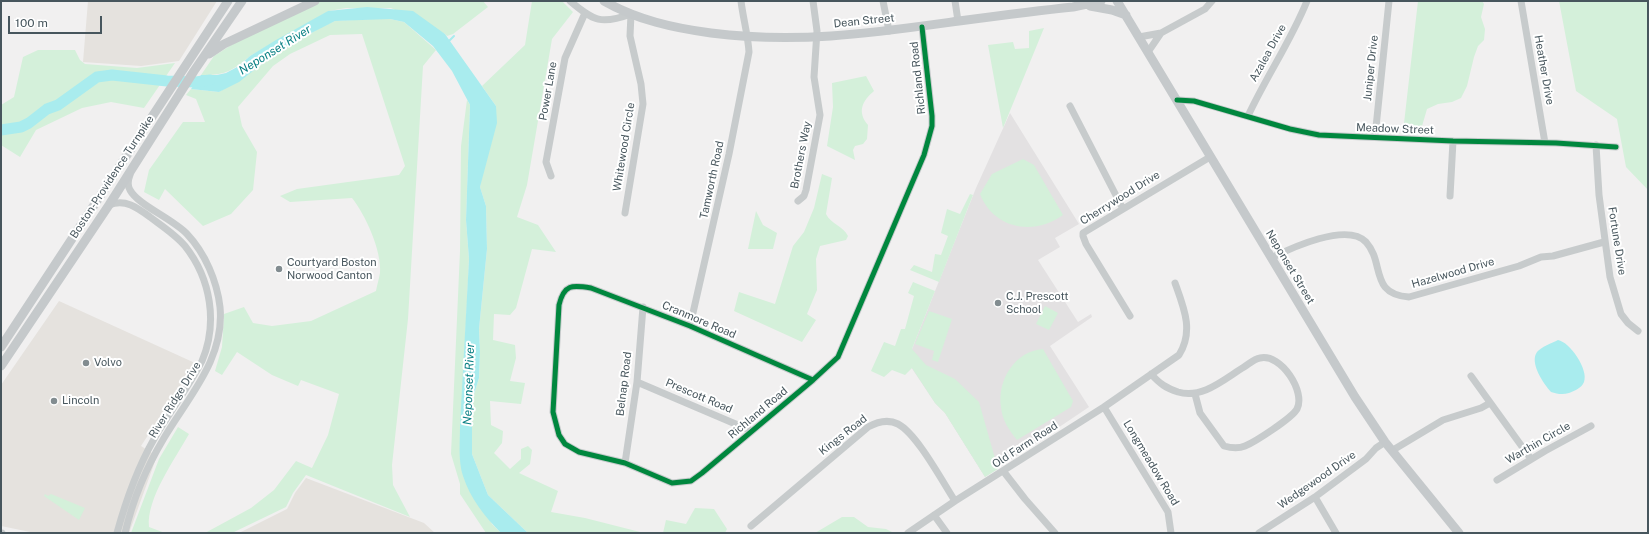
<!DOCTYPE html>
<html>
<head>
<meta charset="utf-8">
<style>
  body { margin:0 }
  #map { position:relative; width:1649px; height:534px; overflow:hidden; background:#f1f0f0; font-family:"Public Sans",sans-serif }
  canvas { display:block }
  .frame { position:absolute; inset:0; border:2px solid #47565d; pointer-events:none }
  .scale { position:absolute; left:8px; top:16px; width:94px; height:18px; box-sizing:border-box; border:2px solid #47565d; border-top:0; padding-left:5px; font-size:12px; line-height:14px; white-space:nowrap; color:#47565d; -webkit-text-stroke:3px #fff; paint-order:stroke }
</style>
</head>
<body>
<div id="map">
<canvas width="1649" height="534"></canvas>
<div class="frame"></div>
<div class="scale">100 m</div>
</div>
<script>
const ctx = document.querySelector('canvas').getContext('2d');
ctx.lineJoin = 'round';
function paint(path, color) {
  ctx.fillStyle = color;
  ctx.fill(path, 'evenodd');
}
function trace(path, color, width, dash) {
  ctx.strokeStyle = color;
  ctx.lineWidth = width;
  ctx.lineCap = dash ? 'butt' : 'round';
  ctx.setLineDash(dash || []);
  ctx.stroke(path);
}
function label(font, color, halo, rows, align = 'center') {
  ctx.font = font + ' "Public Sans",sans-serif';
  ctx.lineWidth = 4;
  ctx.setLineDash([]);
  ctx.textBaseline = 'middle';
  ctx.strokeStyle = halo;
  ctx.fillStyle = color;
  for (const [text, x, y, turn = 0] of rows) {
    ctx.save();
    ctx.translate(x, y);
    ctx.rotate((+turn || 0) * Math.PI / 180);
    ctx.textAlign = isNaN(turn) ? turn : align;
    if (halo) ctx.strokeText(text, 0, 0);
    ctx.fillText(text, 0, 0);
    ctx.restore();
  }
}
paint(new Path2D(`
  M88,1h129l-38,60 -38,5 -58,-4z
  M59,301l136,62 -54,83 16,10 -28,77h-94l-34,-7v-141z
  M306,478l118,45 11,10h-196l48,-24 8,-16z`), '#e5e2de');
paint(new Path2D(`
  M1010,113l69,111 -24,14 5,9 -22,13 40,62 13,-8 1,3 -42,29 39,61 -104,70 -40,-64 -10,-10 -32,-48 9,-6 64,-161z`), '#e3e1e2');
paint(new Path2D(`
  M319,1h164l5,6 -35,27 -6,2 -2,-2 -54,-26h-45l-17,3 -79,45c-17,15 -27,20 -49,19l13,-19 19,-12z
  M532,1h30l11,11 -21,27 -25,146 -10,32 21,8 18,27 -24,-3 -16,59 -6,7 -16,-1 -1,26 22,5 1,13 -6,23 15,2 -4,21 -31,-3 1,24 12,6 -1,12 -8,10 16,16 11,-10v-10l7,-3 4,4 -2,14 -11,9 39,18 -7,21 34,6 59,15h-116l-40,-38 -16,-41v-53l7,-23 1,-26 -1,-23 8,-80 -1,-43 -6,-19 16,-81 -14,-20 43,-41z
  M1418,1h64l2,3 -3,13 4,12 -1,11 -6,6 -4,11 -7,29 -6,12 -9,4 -14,2 -11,5 -7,24 -17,-1z
  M1559,1h89v189l-22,-23 -9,-48 -41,-28z
  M371,19h19l14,3 32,28 -13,16 -15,253 -16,146 1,20 17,32 -104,-42 -13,18 -7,14 -54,26h-27l46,-25 23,-18 22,-29 16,7 16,-33 11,-41 -38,-14 -3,6 -26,-11 -35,-23 -15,23 -7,-4 7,-24 2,-33 20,-7 9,16 19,3 39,-5 65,-30c1,-6 3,-12 4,-18 2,-22 -15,-59 -28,-75l-62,4 -10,-6 17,-7 102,-14 6,-9 -43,-132 -32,1 -40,19 -17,12 -35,41 4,19 15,26 -4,38 -22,24 -28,12 -38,-37 -6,11 -15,-8 5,-22 34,-48h22l-9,-23 -10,-4 5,-6 28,3 37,-23 26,-21 23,-11 18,-11 12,-5z
  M1044,28l-41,100 -15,-83 25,-3 2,7 14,-1v-17z
  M38,50h37l5,10 5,4 52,4 38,-5 -31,45 -33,-6 -29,6 -46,22 -16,27 -19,-12v-40l13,-8 9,-40z
  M866,76l8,15c-12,10 -17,21 -6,34l-1,14 -4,5 -8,2 -2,4 2,10 -28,-14 6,-39 -1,-24z
  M467,100l3,5 -4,115 3,39 -9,194 32,71 9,9h-15l-26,-39v-10l-9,-30 9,-203 1,-105z
  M1023,159l11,6 29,50c-30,22 -70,13 -83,-21l12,-20z
  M822,174l10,4 -6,36c5,10 17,12 22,22l-2,4 -26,6 -4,13 1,31 -10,24 9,6 -14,22 -68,-31 5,-19 36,12 18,-58 11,-14 10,-24z
  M970,194l3,1 -34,87 -29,-12 4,-5 18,7 3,-18 6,1 7,-19 -7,-3 6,-24 13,5z
  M756,211l7,14 14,8 -4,16h-25z
  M913,282l22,9 -23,58 14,16 29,14 24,23 19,67 -13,8 -40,-64 -10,-10 -23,-35 -7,7 -13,-5 -8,7 -13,-6 13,-29 11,4 6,-17h4l9,-33 -6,-3z
  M1045,306l13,7 -9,17 -13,-6z
  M929,311l23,8 -14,43 -6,-2 2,-9 -19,-7z
  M1043,349l30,52 -2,6 -54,33c-8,-10 -15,-20 -16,-33 -4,-27 14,-56 42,-58z
  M178,427l11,7c-14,25 -43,65 -40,93l16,6h-34l28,-74z
  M45,494l3,2 3,-2 34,14 -6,12 -35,-24z
  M695,508l19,1 13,20 -2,4h-62l3,-13 20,4z
  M842,517h12l14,10 18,2 8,4h-79z`), '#d4f0da');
paint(new Path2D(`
  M367,7l46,4 32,23 51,72 1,17 -17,64 6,19 1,43 -8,80 1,23 -1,26 -7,23v53l16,41 40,38h-27c-16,-16 -31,-35 -38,-57 -5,-15 -3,-34 -3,-50l9,-167 -3,-39 4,-115 -18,-34 -19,-25 -29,-24 -14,-3 -55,2 -53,27 -43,34 -20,10 -28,-3 10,-14h16l9,-2 13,-7 11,-10 26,-16 52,-29z
  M1558,340c12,2 31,30 26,42 -2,6 -10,9 -15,11 -6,2 -12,1 -18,-1 -7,-8 -22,-29 -14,-40 4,-5 15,-9 21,-12z`), '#a9ecee');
trace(new Path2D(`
  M449,41l5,-5`), '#a9ecee', 2);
trace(new Path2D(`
  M1,130l20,-3 8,-4 18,-14 11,-4 39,-28 15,-2 55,6 29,1 14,-2`), '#a9ecee', 11);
trace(new Path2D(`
  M570,1c24,20 31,24 61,13l-1,22 11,48 2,20 -18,109
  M883,1l6,30
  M955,1l3,20
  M1521,1l24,142
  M1161,33l44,-24 7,-8
  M1139,37l22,-4 -13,19
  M1177,100l17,1 96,28 29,6 134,6 103,2 60,4
  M1070,106l53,103
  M1248,116c18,-39 43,-75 59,-115
  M1375,137l14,-136
  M1596,145l3,50 11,82 11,37 7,9 10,8
  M551,176l-5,-14 19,-104 20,-45
  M1450,196l3,-55
  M798,201l6,-5 2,-6 14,-75 -6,-38 3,-46 -4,-30
  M109,205c16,-7 29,3 41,12 12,9 26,18 35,29 26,33 33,77 17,115 -14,27 -33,52 -48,78 -17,30 -28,61 -37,94
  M1271,258c20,-10 76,-36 95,-16 19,21 3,52 43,55l110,-31 22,-9 12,-1 51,-14
  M1130,316l-44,-72 -3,-8v-3l127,-76
  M690,326l39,-172 20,-102c-1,-17 -6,-34 -8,-51
  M1151,374c9,10 15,14 27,18 25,7 46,-13 66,-25 5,-3 10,-8 16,-9 21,-5 46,34 37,51 -5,9 -42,33 -52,37 -7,3 -14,2 -21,0l-24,-33 -5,-19
  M1471,376l60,83
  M813,380l-123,-54 -99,-38c-19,-3 -27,-4 -32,17l-6,107 6,23 6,9 14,8 46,11 47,20 19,-2 11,-8 111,-93 25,-23 86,-202 8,-29v-10l-10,-89
  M637,382l115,49
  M1104,407l64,105 3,21
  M1393,450l50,-30 38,-12 9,-5
  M625,463l12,-81 6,-75
  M1004,472l21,27 30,34
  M1497,480l48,-29 46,-25
  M1315,497l21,36
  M934,515l13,18
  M751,526l117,-99c9,-5 20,-8 30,-3 19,10 44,57 57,77
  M1,533h1
  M125,533c8,-34 21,-65 39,-95 24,-41 61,-79 56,-131 -3,-26 -15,-54 -33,-73 -14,-15 -49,-29 -57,-44 -3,-5 -2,-10 0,-15
  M908,533l47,-32 149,-94 75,-52c15,-24 5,-47 -4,-72
  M1259,533l56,-36 51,-38 10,-11 9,-6`), '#c7cbcc', 7);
trace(new Path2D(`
  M604,1c33,19 70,27 107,32 88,11 161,0 248,-12 38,-5 76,-10 114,-14l28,-6
  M1117,1l238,396 30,45 74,91
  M1090,6l22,4 14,5
  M209,54l15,-10 91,-43
  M1,347l227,-346
  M1,366l108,-161 85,-134 48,-70`), '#c5c9cb', 9);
trace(new Path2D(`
  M1177,100l17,1 96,28 29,6 134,6 103,2 60,4
  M813,380l-123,-54 -99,-38c-19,-3 -27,-4 -32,17l-6,107 6,23 6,9 14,8 46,11 47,20 19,-2 11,-8 111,-93 25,-23 86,-202 8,-29v-10l-10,-89`), '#00873e', 5);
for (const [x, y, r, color] of [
  [279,269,4,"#828c90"],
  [998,303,4,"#828c90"],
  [86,363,4,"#828c90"],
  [54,401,4,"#828c90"]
]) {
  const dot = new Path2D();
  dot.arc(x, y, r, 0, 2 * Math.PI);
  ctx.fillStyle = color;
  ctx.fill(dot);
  trace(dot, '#fff', 1.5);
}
label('11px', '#47565d', '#fff', [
  ["Dean Street",864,21,-6],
  ["Azalea Drive",1268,53,-61],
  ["Juniper Drive",1371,68,-84],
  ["Heather Drive",1544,70,80],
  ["Richland Road",918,78,-96],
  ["Power Lane",548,91,-80],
  ["Meadow Street",1395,129,2],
  ["Whitewood Circle",624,147,-81],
  ["Brothers Way",801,155,-79],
  ["Boston-Providence Turnpike",112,177,-57],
  ["Tamworth Road",712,180,-78],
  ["Cherrywood Drive",1120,198,-32],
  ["Fortune Drive",1617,241,81],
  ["Neponset Street",1290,267,59],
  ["Hazelwood Drive",1453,273,-16],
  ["Cranmore Road",699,320,23],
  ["Belnap Road",624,384,-83],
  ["Prescott Road",699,396,23],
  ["River Ridge Drive",175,400,-58],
  ["Richland Road",758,413,-40],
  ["Kings Road",843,435,-38],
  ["Warthin Circle",1538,443,-30],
  ["Old Farm Road",1025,445,-33],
  ["Longmeadow Road",1151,463,59],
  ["Wedgewood Drive",1317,480,-35]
]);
label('11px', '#47565d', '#fff', [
  ["Courtyard Boston",287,263],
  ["Norwood Canton",287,276],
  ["C.J. Prescott",1006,297],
  ["School",1006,310],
  ["Volvo",94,363],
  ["Lincoln",62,401]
], 'left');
label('italic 12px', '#0c8185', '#fff', [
  ["Neponset River",275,50,-32],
  ["Neponset River",469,384,-88]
]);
</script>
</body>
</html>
